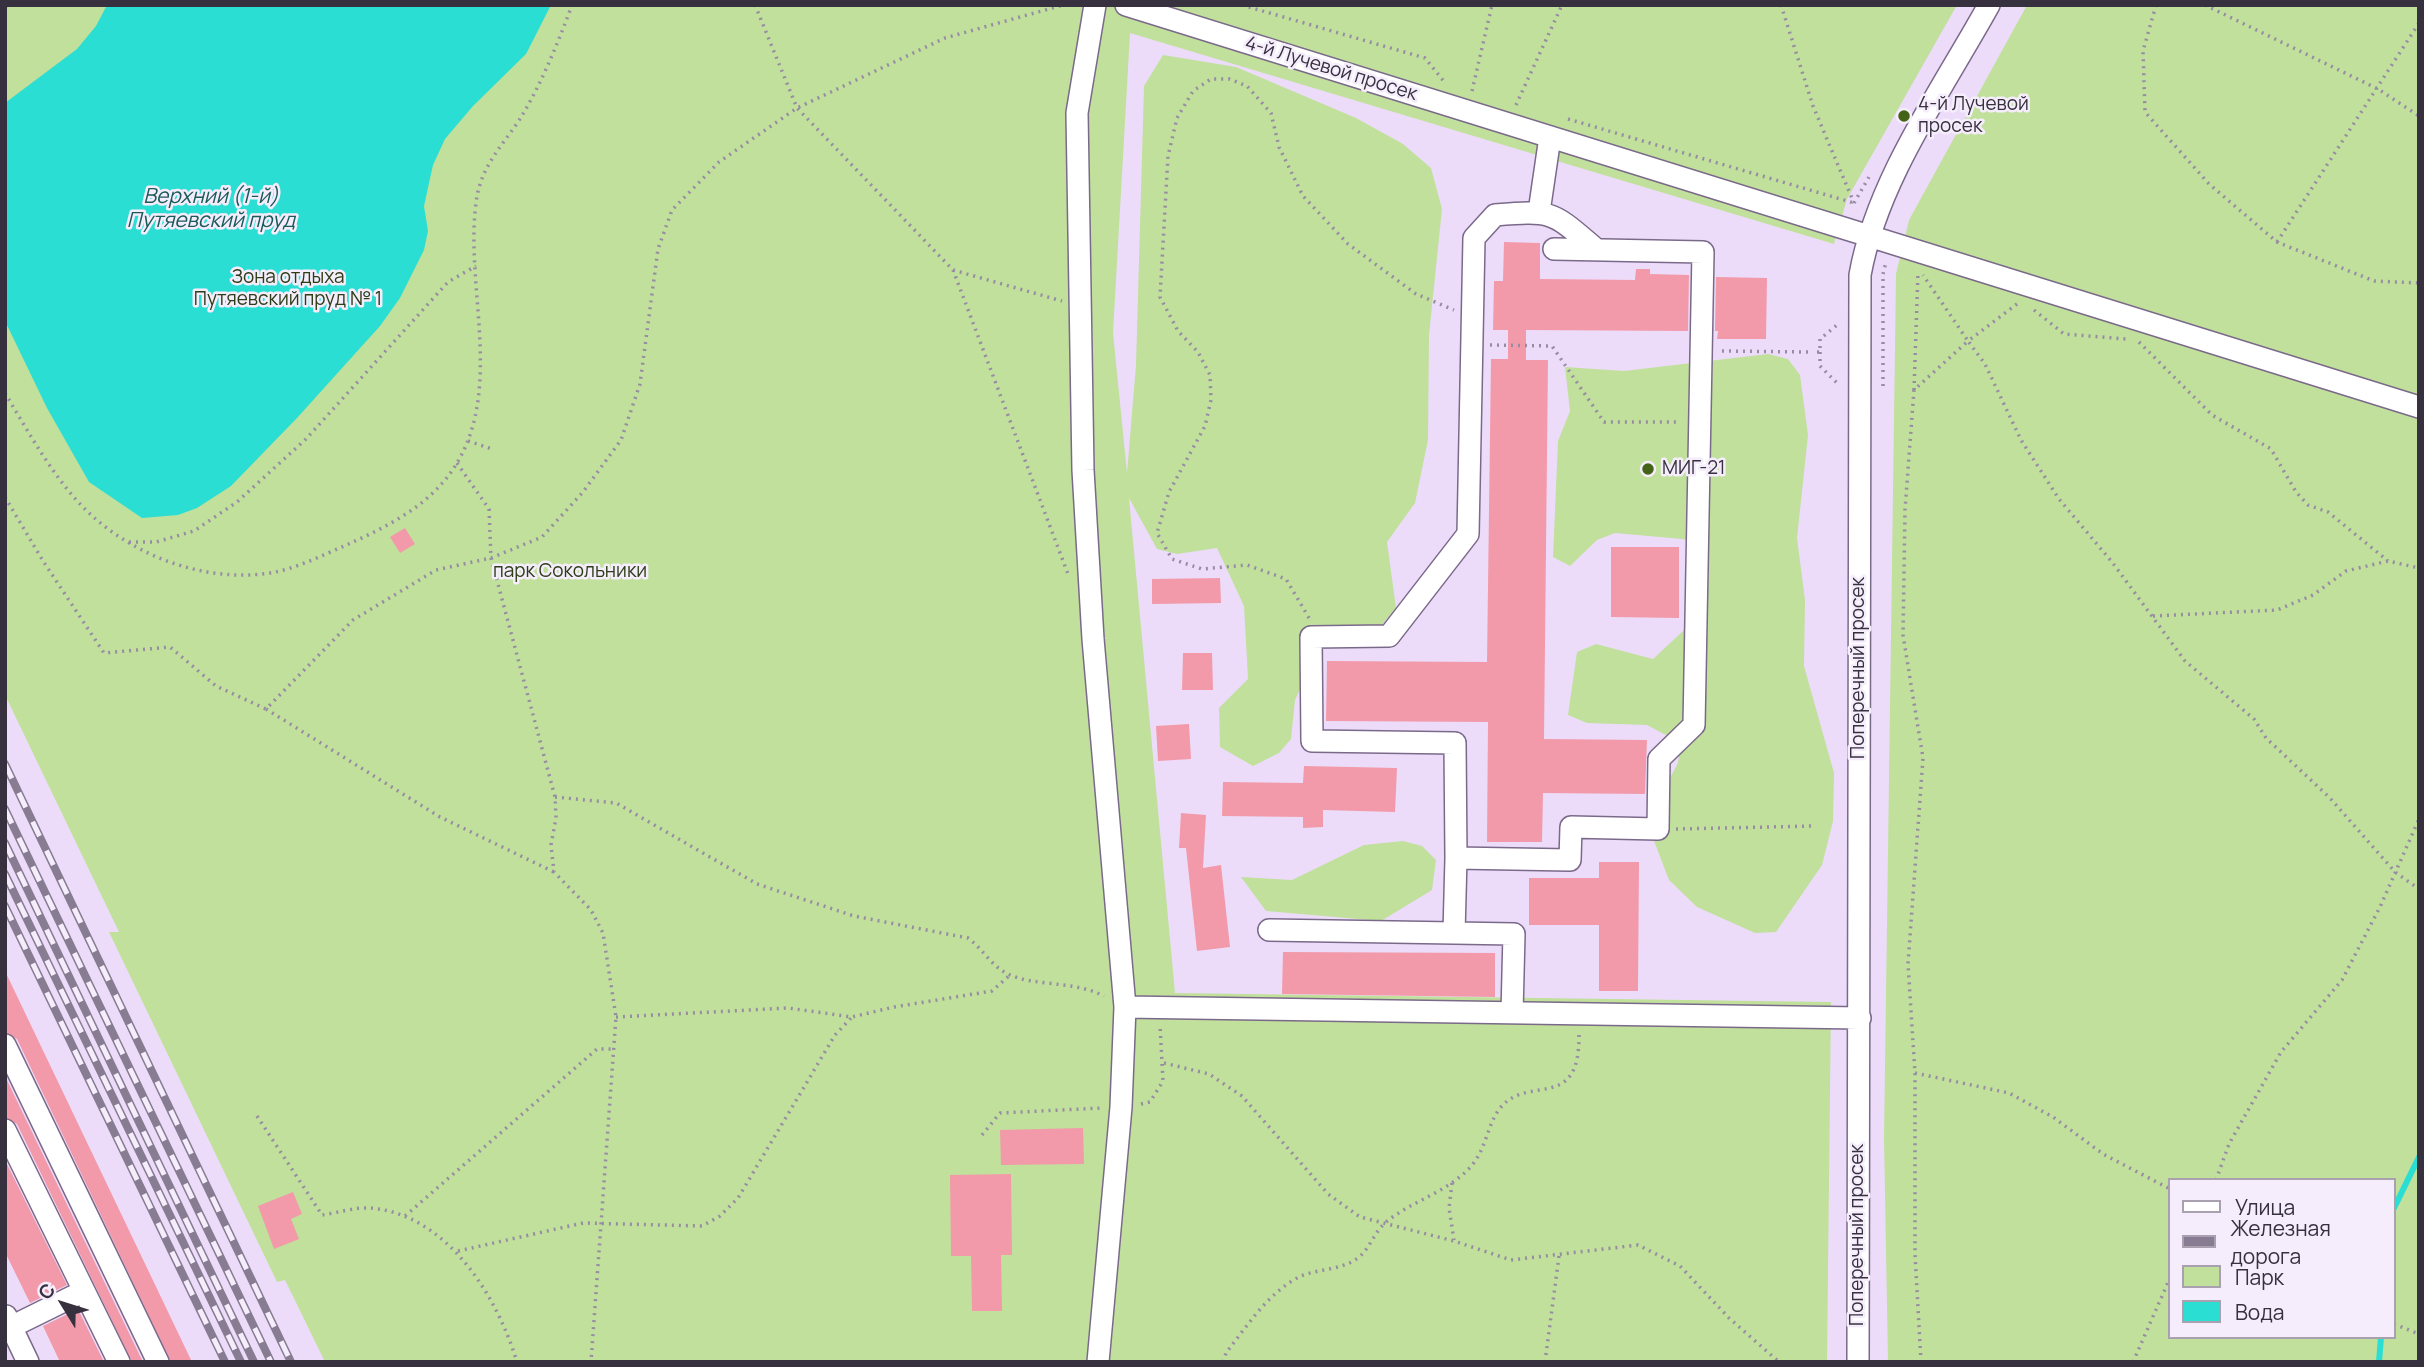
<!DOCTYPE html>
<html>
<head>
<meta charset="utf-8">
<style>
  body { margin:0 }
  #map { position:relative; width:2424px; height:1367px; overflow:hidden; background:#ecdcfa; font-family:Manrope,sans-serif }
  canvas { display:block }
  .frame { position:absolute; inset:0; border:7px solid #37303e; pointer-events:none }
  .legend { position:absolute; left:2168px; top:1178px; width:228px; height:161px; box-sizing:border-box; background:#f5edfc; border:2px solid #a9a1b0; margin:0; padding:9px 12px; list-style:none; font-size:21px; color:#37303e }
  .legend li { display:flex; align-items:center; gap:14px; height:35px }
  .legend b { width:35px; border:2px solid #a9a1b0 }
  .north { position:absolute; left:28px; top:1269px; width:70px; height:70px; -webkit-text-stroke:5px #f5edfc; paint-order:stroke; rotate:308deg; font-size:19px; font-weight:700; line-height:28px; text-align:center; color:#37303e }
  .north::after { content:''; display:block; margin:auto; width:24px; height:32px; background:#37303e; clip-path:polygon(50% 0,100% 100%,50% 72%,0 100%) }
</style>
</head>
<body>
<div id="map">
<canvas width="2424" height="1367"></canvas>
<div class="frame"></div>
<ul class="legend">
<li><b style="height:9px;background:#fff"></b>Улица</li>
<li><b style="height:9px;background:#877c91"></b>Железная дорога</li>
<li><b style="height:19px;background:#c0e09c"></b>Парк</li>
<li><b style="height:19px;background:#2bded4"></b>Вода</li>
</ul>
<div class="north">С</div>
</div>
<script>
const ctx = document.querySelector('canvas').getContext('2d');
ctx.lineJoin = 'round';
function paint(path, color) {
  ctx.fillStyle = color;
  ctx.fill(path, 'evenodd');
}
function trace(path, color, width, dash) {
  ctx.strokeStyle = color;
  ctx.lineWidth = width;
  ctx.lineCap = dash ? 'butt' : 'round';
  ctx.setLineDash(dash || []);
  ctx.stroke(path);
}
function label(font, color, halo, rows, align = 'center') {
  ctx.font = font + ' Manrope,sans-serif';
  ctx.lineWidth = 5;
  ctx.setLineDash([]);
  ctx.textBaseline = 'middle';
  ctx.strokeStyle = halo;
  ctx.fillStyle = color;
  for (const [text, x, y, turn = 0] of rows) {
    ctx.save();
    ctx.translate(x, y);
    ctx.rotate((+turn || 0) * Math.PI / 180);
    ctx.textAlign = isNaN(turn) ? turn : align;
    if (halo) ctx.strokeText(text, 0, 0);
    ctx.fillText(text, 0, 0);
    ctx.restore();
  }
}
paint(new Path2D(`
  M5,5h1952l-110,194 -13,45 -704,-211 -17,300 14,140 9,-108 8,-279 19,-31 73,12 120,51 47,26 28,24 11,41 -13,126 -1,105 -13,63 -28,39 9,66 -17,20 -50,-1 -34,73 -4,39 -12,14 -26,13 -33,-19 -1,-39 29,-29 -4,-73 -27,-58 -40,6 -20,-5 -28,-51 46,495 656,9 -4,360h-1502l-40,-82 -8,2 -168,-350h10l-114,-237z
  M2027,5h392v1357h-531l-4,-224 12,-864 13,-54zM2170,1180h224v157h-224z
  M1768,354l20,5 12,16 8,60 -11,103 8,62 -1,66 30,107 -1,48 -11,44 -46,67 -21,1 -58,-26 -28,-27 -15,-39 5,-43 19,-35 3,-20 -34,-18 -60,-2 -19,-8 9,-63 19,-8 57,15 30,-28 26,-57 -2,-19 -14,-15 -78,-7 -18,7 -27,26 -17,-9 5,-116 12,-30 -5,-44 59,4z
  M1403,841l19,5 14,14 -4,30 -51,31 -115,-10 -25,-34 51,3 72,-35z`), '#c0e09c');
paint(new Path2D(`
  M107,5h444l-25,49 -53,52 -28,33 -12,26 -9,41 4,25 -4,19 -24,48 -20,28 -83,92 -66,68 -34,22 -19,7 -36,3 -53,-36 -42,-74 -42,-87v-218l72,-54 19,-23z`), '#2bded4');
trace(new Path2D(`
  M2394,1208l25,-51
  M2379,1362l2,-25`), '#2bded4', 6);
paint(new Path2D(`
  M1504,242l36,1v36l95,1 1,-11h14v5l39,1 -1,56 -162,-1v30h22l-4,379 103,1 -2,54 -102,-1 -1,49h-55l1,-120 -162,-1 1,-60 160,1 4,-303h17v-29h-15l1,-49h9z
  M1716,277l51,1 -1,61h-49l1,-8h-3z
  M405,528l10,16 -15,9 -10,-16z
  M1611,547h68v71l-68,-1z
  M1220,578l1,25 -69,1v-25z
  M1183,653h29l1,37h-31z
  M1189,724l2,35 -33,2 -2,-35z
  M1304,766l93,2 -2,44 -72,-2v17l-20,1v-11l-81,-1 1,-34 80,1z
  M1181,813l25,2 -3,53 18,-3 9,82 -33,4 -11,-103h-7z
  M1599,862h40l-1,129h-39v-66h-70v-47h70z
  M1283,952l212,1v44l-213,-3z
  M5,971l187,391h-21l-154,-323 -12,-7z
  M5,1076l138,286h-11l-115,-238 -12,-7z
  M1083,1128l1,36 -83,1 -1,-35z
  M5,1160l62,125 -37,18 -25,-51z
  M1011,1174l1,81h-11l1,56h-30l-1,-55h-20l-1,-81z
  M293,1192l9,22 -11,5 8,20 -25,10 -16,-43z
  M78,1309l26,53h-44l-17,-36z`), '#f29aa9');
const minor = new Path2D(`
  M1095,5l-18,108 6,357 10,169 32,368 -4,100 -23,255
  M1126,5l1293,402
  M1539,212l11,-75
  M1456,858l-1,-115 -143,-2 -1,-104 78,-1 79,-102 6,-296 21,-23c60,-5 57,-3 102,35
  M1269,930l185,3
  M1125,1007l735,11
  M1512,1013l2,-79 -60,-1 2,-75 114,2 1,-33 87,2 1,-70 35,-34 9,-473 -149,-3
  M5,1045l153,317
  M5,1130l114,232
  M6,1316l22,46
  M11,1327l73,-36
  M1858,1362l2,-1087c17,-95 82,-185 129,-270`);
trace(minor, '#7b698a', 24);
trace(new Path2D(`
  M755,5l42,103 156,162 115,304
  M1242,5l183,53 21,26
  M1781,5l32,101 41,97
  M2156,5l-13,46 2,61 64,72 68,58 97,39 45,2
  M2205,5l173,84 41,27
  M5,8l2,-3
  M1472,91l20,-86
  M1516,105l46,-100
  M1568,119l286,84
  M1854,203l15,-26
  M2277,242l142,-219
  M953,270l109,31
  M2017,304l-49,37 17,23 36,76 38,59 53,63 73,99 69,58 12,19 64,60 65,74 24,17
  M2034,310l30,24 62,5
  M2139,342l73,73 59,34 25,43 12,13 20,7 60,49
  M1490,345l62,1 52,76h76
  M1722,351l86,1
  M1817,352h3v-13l17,-14
  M1820,352v14l18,18
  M1883,386v-112l3,-12
  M1914,390l4,-118
  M5,393c21,35 41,71 67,102 46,55 126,89 198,78 25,-4 51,-17 74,-27 43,-19 88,-41 113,-83 46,-77 8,-177 19,-260 5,-42 32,-61 51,-96 18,-32 32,-67 45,-102
  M468,441l24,8
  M457,463l32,46 2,49 64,239 1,21 -5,27 3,27 37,38 12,23 13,84 -25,345
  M5,497l38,64 61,92 66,-6 46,39 50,23 87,-89 83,-50 55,-12 51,-21 41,-45 38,-52 19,-56 18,-135 14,-39 47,-48 78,-54 148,-70 118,-33
  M129,542h27l38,-11 43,-29 69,-63 142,-157 28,-16
  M2153,616l124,-6 36,-15 33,-24 42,-10 31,7
  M1309,618l-23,-39 -39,-14 -45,4 -30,-10 -15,-26 12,-41 36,-66 6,-26 -1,-25 -12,-23 -20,-21 -18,-34 8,-141 9,-38 16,-27 18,-12h18l18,7 24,27 8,34 24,49 45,48 68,50 38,16
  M266,709l174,108 114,55
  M555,797l61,6 141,81 97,32 114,22c15,11 23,28 40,36 27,13 64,6 96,22
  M1676,829l138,-3
  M616,1017l172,-9 64,9 42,-10 98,-16 18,-16
  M1164,1063l45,11 33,22 86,98 32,23 94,24 57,19 127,-15 42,21 49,52 50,44
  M1915,1073l94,20 44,24 50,37 67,35
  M1141,1104l9,-2 13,-21 -3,-56
  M257,1116l65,99c15,-2 33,-8 48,-7 77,6 127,88 147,154
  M982,1135l18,-22 102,-5
  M2216,1180l13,-36 52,-92 61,-72 38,-73 39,-88
  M1452,1183l-3,25 5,32
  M405,1216l192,-167h16
  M458,1251l125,-28 119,3 18,-10 18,-18 97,-163 17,-18
  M2394,1324l25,10
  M1223,1362l3,-9c21,-27 42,-60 73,-76 19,-9 43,-6 60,-20 11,-9 15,-24 26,-34 27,-23 65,-31 88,-59 14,-18 15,-42 28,-57 28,-33 79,6 78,-73
  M1545,1362l14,-106
  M1921,1362l-6,-108v-181l-7,-109 15,-206 -20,-123 2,-125 9,-120 54,-49 -45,-66
  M2133,1362l37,-84`), '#988ca3', 3.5, [2, 5]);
trace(minor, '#fff', 21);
const rail = new Path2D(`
  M5,764l286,598
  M5,809l266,553
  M5,843l249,519
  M5,874l236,488
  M5,906l220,456`);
trace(rail, '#877c91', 8);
trace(rail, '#f5edfc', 5, [16]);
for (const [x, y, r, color] of [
  [1904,116,7,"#456317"],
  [1648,469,7,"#456317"]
]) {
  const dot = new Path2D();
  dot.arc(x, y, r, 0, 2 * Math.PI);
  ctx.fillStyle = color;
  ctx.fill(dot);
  trace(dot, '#f5edfc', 2.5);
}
label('19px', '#37303e', '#f5edfc', [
  ["4-й Лучевой просек",1331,69,17],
  ["Поперечный просек",1859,668,-90],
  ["Поперечный просек",1858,1235,-90]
]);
label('19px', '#37303e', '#f5edfc', [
  ["4-й Лучевой",1918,105],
  ["просек",1918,127],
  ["МИГ-21",1662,469]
], 'left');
label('19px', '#2d3e17', '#f5edfc', [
  ["Зона отдыха",288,278],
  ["Путяевский пруд № 1",288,300],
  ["парк Сокольники",570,572]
]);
label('italic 21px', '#185b57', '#f5edfc', [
  ["Верхний (1-й)",211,197],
  ["Путяевский пруд",211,221]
]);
</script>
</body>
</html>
